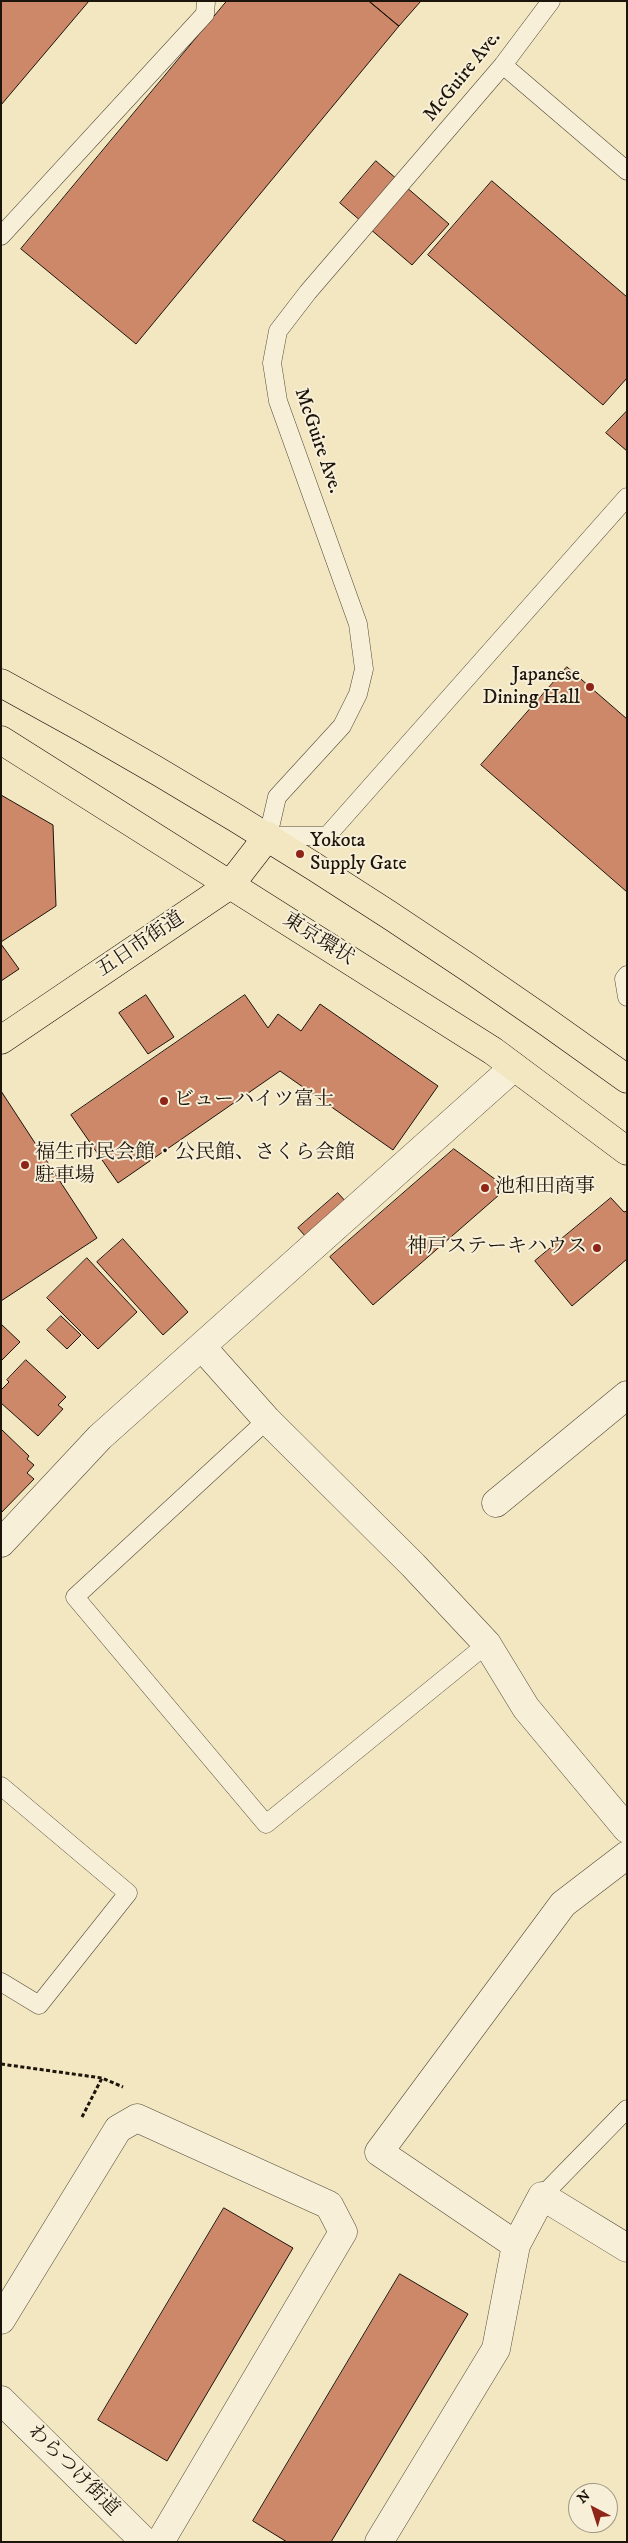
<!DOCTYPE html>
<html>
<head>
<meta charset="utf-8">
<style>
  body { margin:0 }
  #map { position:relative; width:628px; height:2543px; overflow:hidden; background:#f2e7c1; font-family:"IM FELL DW Pica",serif }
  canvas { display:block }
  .frame { position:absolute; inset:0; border:2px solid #1d140c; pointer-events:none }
  .north { position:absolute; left:568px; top:2483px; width:50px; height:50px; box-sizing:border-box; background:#f7efd7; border:1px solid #a09786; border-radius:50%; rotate:320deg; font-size:14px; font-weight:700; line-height:20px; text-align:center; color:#1d140c }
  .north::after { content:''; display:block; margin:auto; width:18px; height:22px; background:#8f2418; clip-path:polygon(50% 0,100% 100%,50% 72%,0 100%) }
</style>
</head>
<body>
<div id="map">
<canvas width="628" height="2543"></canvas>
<div class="frame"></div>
<div class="north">N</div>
</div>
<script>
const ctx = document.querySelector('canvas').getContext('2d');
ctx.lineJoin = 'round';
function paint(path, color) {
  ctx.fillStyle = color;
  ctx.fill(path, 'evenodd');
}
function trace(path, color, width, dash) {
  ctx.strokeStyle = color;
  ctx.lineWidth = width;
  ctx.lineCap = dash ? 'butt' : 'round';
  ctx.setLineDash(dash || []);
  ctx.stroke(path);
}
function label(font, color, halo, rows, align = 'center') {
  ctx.font = font + ' "IM FELL DW Pica","Noto Serif JP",serif';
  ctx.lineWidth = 4;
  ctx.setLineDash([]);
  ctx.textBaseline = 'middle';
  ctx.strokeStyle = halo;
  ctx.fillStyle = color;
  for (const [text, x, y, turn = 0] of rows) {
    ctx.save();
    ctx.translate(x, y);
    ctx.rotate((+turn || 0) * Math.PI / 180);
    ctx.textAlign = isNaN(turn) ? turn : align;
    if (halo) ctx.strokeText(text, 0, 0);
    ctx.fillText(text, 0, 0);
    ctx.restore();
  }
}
const building = new Path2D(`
  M1,1h88l-88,104z
  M227,1h142l30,25 -263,318 -115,-95z
  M369,1h52l-22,25z
  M376,161l73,63 -37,41 -72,-62z
  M492,181l135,116v81l-24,27 -175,-150z
  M627,411v40l-21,-18z
  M567,667l60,52v173l-146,-127z
  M1,795l52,30 3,81 -55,36z
  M1,944l18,25 -18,12z
  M146,995l28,42 -26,17 -29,-41z
  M245,995l23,33 10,-14 23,17 19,-27 118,82 -45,64 -113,-79 -162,112 -47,-68z
  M1,1091l96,147 -96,63z
  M454,1149l53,39 -134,117 -43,-48z
  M338,1193l9,10 -41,34 -8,-9z
  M611,1198l13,14 3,-1v48l-55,47 -37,-45z
  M123,1239l65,73 -25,23 -66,-73z
  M87,1258l50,54 -39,37 -51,-51z
  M61,1316l20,19 -14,14 -20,-19z
  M1,1324l19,18 -19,19z
  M26,1360l40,37 -8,8 5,4 -25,27 -37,-33v-13l8,-8 -2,-2z
  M1,1429l28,27 -2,3 7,6 -7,8 7,6 -33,34z
  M224,2208l69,40 -126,213 -69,-41z
  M400,2274l68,40 -137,228h-44l-34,-21z`);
paint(building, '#cd8769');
trace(building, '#1d140c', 1);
const lane = new Path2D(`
  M551,1l-48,64 -195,227 -30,39 -6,32 6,38 80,223 6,45 -6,25 -16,32 -65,71 -9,39h59l300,-339
  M503,65l124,106
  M1,236l204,-222 1,-13
  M627,975l-3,4 3,18
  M267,1420l-192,177 191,227 221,-180
  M1,1786l127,107 -89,112 -38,-23
  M542,2196l85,-87`);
const street = new Path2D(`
  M202,1347l65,73 146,145 74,79 39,64 101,121
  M496,1503l131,-108
  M1,1543l99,-106 414,-370
  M516,2245l-137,-93 184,-248 64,-49
  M1,2320l117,-191 19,-11 192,87 14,27 -183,310
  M1,2400l144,142
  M379,2542l117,-193 20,-104 26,-49 85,52`);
const primary = new Path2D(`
  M1,1040l229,-155 38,-49`);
const highway = new Path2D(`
  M1,683c217,117 426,251 626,396
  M1,740l492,311 134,100`);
trace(lane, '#524939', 19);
trace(street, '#524939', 29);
trace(primary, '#1d140c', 29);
trace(highway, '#1d140c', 29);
trace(new Path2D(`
  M1,2064l101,14 21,9
  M82,2117l20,-39`), '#1d140c', 3, [4, 2.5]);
trace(lane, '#f7efd7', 18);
trace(street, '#f7efd7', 28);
trace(primary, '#f2e7c1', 28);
trace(highway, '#f2e7c1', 28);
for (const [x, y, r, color] of [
  [590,687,5,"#8f2418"],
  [300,854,5,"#8f2418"],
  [164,1101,5,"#8f2418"],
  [25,1165,5,"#8f2418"],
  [485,1188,5,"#8f2418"],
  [597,1248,5,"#8f2418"]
]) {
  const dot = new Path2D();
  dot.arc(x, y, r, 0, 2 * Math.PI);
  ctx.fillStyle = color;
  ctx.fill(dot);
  trace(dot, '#f7efd7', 2);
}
label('20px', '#1d140c', '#f7efd7', [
  ["McGuire Ave.",463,77,-51],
  ["McGuire Ave.",317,441,71],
  ["東京環状",318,940,32],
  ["五日市街道",141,945,-34],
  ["わらつけ街道",73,2471,45]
]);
label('20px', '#1d140c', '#f7efd7', [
  ["Japanese",580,676,"right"],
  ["Dining Hall",580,699,"right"],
  ["Yokota",310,842],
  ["Supply Gate",310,865],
  ["ビューハイツ富士",174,1101],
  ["福生市民会館・公民館、さくら会館",35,1154],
  ["駐車場",35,1177],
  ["池和田商事",495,1188],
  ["神戸ステーキハウス",587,1248,"right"]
], 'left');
</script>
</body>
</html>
